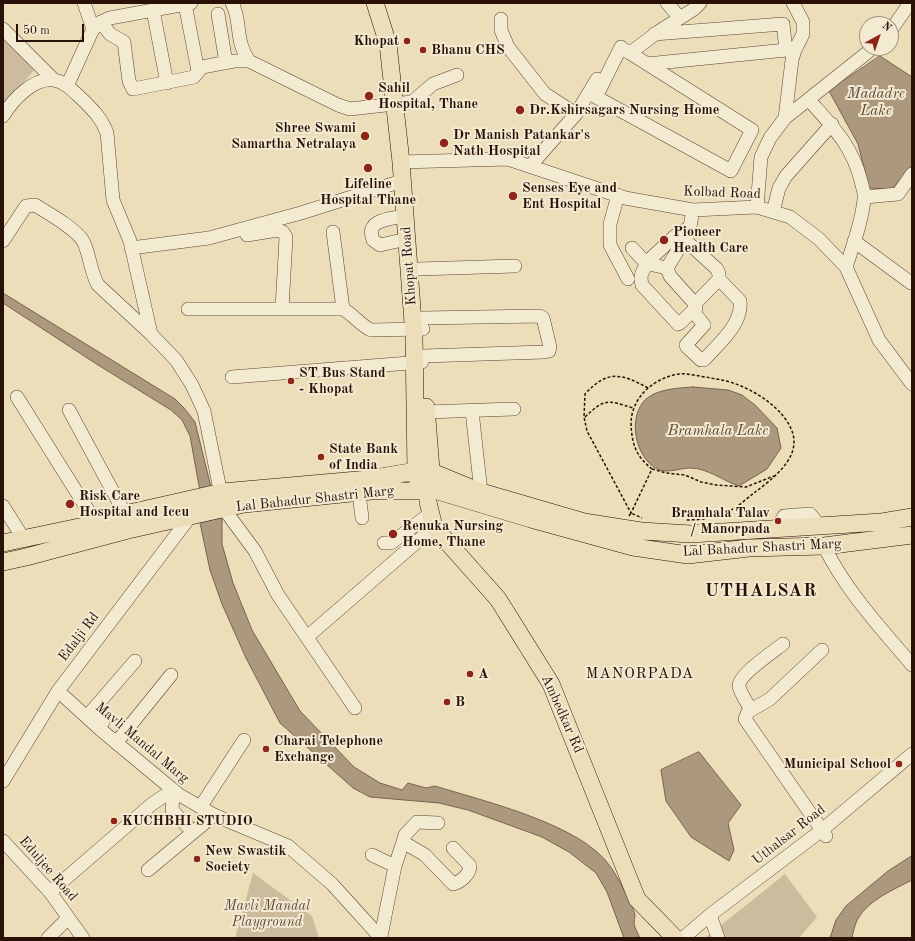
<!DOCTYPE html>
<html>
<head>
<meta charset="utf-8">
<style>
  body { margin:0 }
  #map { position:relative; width:915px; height:941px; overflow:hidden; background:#eddeba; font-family:"Old Standard TT",serif }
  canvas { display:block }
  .frame { position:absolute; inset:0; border:4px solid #2a1108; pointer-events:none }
  .north { position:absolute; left:859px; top:16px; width:40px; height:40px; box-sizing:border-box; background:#f3ead2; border:1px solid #a39381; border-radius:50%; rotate:40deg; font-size:11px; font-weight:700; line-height:16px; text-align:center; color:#2a1108 }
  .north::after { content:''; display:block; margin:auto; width:14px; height:18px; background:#8f2418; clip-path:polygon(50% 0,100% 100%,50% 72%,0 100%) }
  .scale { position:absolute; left:16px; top:24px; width:68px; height:18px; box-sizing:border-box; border:2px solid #2a1108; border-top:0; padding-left:5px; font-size:12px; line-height:14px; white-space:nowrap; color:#2a1108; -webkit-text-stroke:3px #f3ead2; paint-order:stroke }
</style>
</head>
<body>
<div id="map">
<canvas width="915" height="941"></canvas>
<div class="frame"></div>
<div class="north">N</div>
<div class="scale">50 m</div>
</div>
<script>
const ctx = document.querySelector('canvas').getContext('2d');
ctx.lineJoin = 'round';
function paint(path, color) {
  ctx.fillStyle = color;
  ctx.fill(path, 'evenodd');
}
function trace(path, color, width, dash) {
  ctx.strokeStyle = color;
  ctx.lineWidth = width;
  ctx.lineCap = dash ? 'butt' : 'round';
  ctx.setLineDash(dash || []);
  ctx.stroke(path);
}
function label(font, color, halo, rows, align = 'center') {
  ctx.font = font + ' "Old Standard TT",serif';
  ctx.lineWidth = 4;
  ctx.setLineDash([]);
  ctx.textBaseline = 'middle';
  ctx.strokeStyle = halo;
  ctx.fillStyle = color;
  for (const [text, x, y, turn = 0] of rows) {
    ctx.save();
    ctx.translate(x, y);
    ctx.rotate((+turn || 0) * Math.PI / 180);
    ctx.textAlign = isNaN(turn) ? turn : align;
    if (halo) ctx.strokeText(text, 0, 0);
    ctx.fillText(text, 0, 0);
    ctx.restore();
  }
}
paint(new Path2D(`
  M3,36l31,34 -31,38z
  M253,873l59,43 7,22h-84z
  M785,874l32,43 -18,21h-94z`), '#ccbb9c');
const water = new Path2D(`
  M880,56l32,21v89l-20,23 -23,-1 -11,-44 -29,-53z
  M3,293l172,106 9,9 11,14 16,65 -11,4 -10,-55 -8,-16 -11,-10 -73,-45 -95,-62z
  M693,387l35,3 14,5 13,10 22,23 4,20 -14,21 -28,17c-16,-5 -31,-18 -49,-18 -10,0 -23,6 -33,1 -22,-12 -30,-52 -11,-70 12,-10 31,-11 47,-12z
  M222,518v26l11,39 19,47 48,81 54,56 26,16 22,7 6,-7 18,5 9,-2c48,15 146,38 175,80 6,8 23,39 25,49 0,3 -1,6 -1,9 1,4 4,10 6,14h-16l-17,-46 -11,-19 -27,-21 -27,-15 -74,-27 -29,-7 -69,-6 -17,-9 -73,-65 -34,-65 -24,-54 -12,-34 -10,-47z
  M699,752l42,53 -13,18 6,27 -5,11 -38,-24 -25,-36 -5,-31z
  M912,856v24c-19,10 -44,20 -55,40 -2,5 -4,12 -5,18h-22l6,-18 10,-14 42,-35z`);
paint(water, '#ab987d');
trace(water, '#77624e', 1);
const minor = new Path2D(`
  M84,3l9,26
  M232,3c10,18 2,36 17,58l89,44 12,4 62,-7 21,-18 24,-9
  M667,3l13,15
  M185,4l13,67
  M153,10l14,73
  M218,14l8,49
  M501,19v11l7,17 37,47 31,20
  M101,22l9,12 14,8 5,39 4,8 61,-12 8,-10 32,-6h15
  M3,29l51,51
  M891,30l19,-27
  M621,47l-25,50 135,74 21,-41 -122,-77
  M623,49l7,4 28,-21 36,-23 6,-6
  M647,64l139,-14 -3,-26 -129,10
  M67,86l26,-57 8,-7 9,-4 81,-15
  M809,100c23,26 43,45 52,81 1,5 4,12 3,18 -2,23 -11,46 -18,68
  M3,116c9,-15 30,-39 51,-36 12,2 21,13 30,21 10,10 18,18 23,32l6,67 17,41 21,93 25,26 16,25 12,26 20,98 31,42 23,44 77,113
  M785,118l7,-58 3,-10 8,-16v-12l-10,-19
  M401,162l107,-3 117,39 68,12 64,-3 33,10 29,22 27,28 33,73 33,44
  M531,165l45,-51 21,-35
  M618,195l-8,29v21l18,34
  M865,197l33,-3 14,-20
  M757,207l4,-50 9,-19 15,-20 88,-70
  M773,212l6,-24 7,-12 46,-52
  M405,216c-15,3 -40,3 -32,24l7,5 27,-6
  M333,232l10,77
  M247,235l31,-5 5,2 3,5 -4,72
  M685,240l32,29 2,5v5l-24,25
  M3,241l23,-35 9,-1c13,8 40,23 48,36 7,13 7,30 15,44l53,49
  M854,241l57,42 1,-2
  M131,248l78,-10 92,-25 101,-32
  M632,248l13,14h2l28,-26 15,-9
  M667,268l-18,-4c-8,6 -9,12 -7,21l36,39 2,-1 16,-15 -1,-4 -25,-28 -3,-8 22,-36 4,-22
  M418,269l97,-3
  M188,309h155c11,6 17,16 28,21l52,-1
  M693,311l11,14 -18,20 1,2 14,13h3c14,-16 39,-36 36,-59l-21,-22
  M422,318l118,-2 3,2 7,29 -1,4 -5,1 -120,4
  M232,377l190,-15
  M17,397l79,126
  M69,410l56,104
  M472,411l9,81
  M426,412l88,-3
  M359,493l3,25
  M3,506l20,32
  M777,528l7,-12 26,-2 5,6 2,6
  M384,543h7l40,-30
  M824,546c22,45 56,81 88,119
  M307,637l127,-110
  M783,644c-9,7 -43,30 -44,41 0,7 9,19 12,25l-3,2 -3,7 81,117
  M58,691l43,39 77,64 36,21 74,31 44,38 49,54
  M751,710l19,-11 52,-49
  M103,722l-12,-10 44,-51
  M116,743l55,-68
  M3,781l55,-90 131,-173
  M173,795l-1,15 16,17
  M201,806l43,-66
  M3,841l47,51 33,46
  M403,842l22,13 28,29c8,-2 17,-10 17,-18l-17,-18
  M372,855l23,11
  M148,870l66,-55
  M50,892l102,-88 12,-8 14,-2
  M710,915l8,23
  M381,936l14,-70 8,-24 2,-7 12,-13 21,1
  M48,938l20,-20
  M683,938l27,-23 112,-85 90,-76`);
const major = new Path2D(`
  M375,3l13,41 13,118 13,174 2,135 2,11
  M426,407l6,75
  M428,502l6,25 64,72 53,85 86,215 38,39
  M3,543l100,-21 22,-8 97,-22 147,-13 47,-8 16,1 49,20 103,30 57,9 50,3 191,-12 30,-5
  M3,562l23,-5 102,-27 116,-26 127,-13h67l93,28 102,28 55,8 61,-7 75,-2 88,-11`);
trace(minor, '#5b4434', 14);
trace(major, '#2a1108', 18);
trace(new Path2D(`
  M648,388c-27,-15 -41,-18 -63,6l-1,23 3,14 44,82 21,-44c-16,-13 -20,-24 -21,-45 0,-26 22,-46 48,-50 8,-1 18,2 27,3 9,2 18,3 27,6 22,7 51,26 59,48 10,27 -20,48 -38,62 -8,6 -16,14 -25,18 -13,7 -29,9 -44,9
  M585,417c20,-19 22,-17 48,-9
  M652,469l14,4 19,2 16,7 15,3 30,2 28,-11
  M629,516l2,-3 11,5`), '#2a1108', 1.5, [3, 2]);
trace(minor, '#f3ead2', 13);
trace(major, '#eddeba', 17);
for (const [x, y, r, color] of [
  [407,41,4,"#8f2418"],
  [423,50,4,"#8f2418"],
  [369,96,5,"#8f2418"],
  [520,110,5,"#8f2418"],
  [365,136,5,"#8f2418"],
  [444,143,5,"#8f2418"],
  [368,168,5,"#8f2418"],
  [513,196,5,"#8f2418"],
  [664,240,5,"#8f2418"],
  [291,381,4,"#8f2418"],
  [321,457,4,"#8f2418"],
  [70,504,5,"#8f2418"],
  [778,521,4,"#8f2418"],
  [393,534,5,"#8f2418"],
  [470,674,4,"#8f2418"],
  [447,702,4,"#8f2418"],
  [266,749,4,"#8f2418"],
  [899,764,4,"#8f2418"],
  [114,821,4,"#8f2418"],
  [197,859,4,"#8f2418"]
]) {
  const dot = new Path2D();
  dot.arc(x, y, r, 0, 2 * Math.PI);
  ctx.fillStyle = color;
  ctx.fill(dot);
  trace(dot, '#f3ead2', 1.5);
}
label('bold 14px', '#2a1108', '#f3ead2', [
  ["Khopat",399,41,"right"],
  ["Bhanu CHS",431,50],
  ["Sahil",378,88],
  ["Hospital, Thane",378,104],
  ["Dr.Kshirsagars Nursing Home",529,110],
  ["Shree Swami",356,128,"right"],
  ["Samartha Netralaya",356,144,"right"],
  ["Dr Manish Patankar's",453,135],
  ["Nath Hospital",453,151],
  ["Lifeline",368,184,"center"],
  ["Hospital Thane",368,200,"center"],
  ["Senses Eye and",522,188],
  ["Ent Hospital",522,204],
  ["Pioneer",673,232],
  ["Health Care",673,248],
  ["ST Bus Stand",299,373],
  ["- Khopat",299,389],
  ["State Bank",329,449],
  ["of India",329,465],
  ["Risk Care",79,496],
  ["Hospital and Iccu",79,512],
  ["Bramhala Talav",770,513,"right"],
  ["/ Manorpada",770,529,"right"],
  ["Renuka Nursing",402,526],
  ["Home, Thane",402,542],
  ["A",478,674],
  ["B",455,702],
  ["Charai Telephone",274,741],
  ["Exchange",274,757],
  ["Municipal School",891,764,"right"],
  ["KUCHBHI STUDIO",122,821],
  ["New Swastik",205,851],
  ["Society",205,867]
], 'left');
label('14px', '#2a1108', '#f3ead2', [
  ["Kolbad Road",722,193,2],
  ["Khopat Road",409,266,-94],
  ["Lal Bahadur Shastri Marg",315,499,-6],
  ["Lal Bahadur Shastri Marg",762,548,-3],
  ["Edalji Rd",79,637,-53],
  ["Ambedkar Rd",562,714,66],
  ["Mavli Mandal Marg",142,743,40],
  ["Uthalsar Road",789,835,-38],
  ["Eduljee Road",48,869,49]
]);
label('italic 14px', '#634c3c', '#f3ead2', [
  ["Mavli Mandal",267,906],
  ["Playground",267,922]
]);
label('italic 15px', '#5e4737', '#f3ead2', [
  ["Madadre",876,94],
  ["Lake",876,111],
  ["Bramhala Lake",718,431]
]);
ctx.letterSpacing = '1px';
label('15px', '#2a1108', '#f3ead2', [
  ["MANORPADA",640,674]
]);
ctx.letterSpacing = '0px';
ctx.letterSpacing = '1px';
label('bold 18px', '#2a1108', '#f3ead2', [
  ["UTHALSAR",761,591]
]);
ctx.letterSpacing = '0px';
</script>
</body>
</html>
